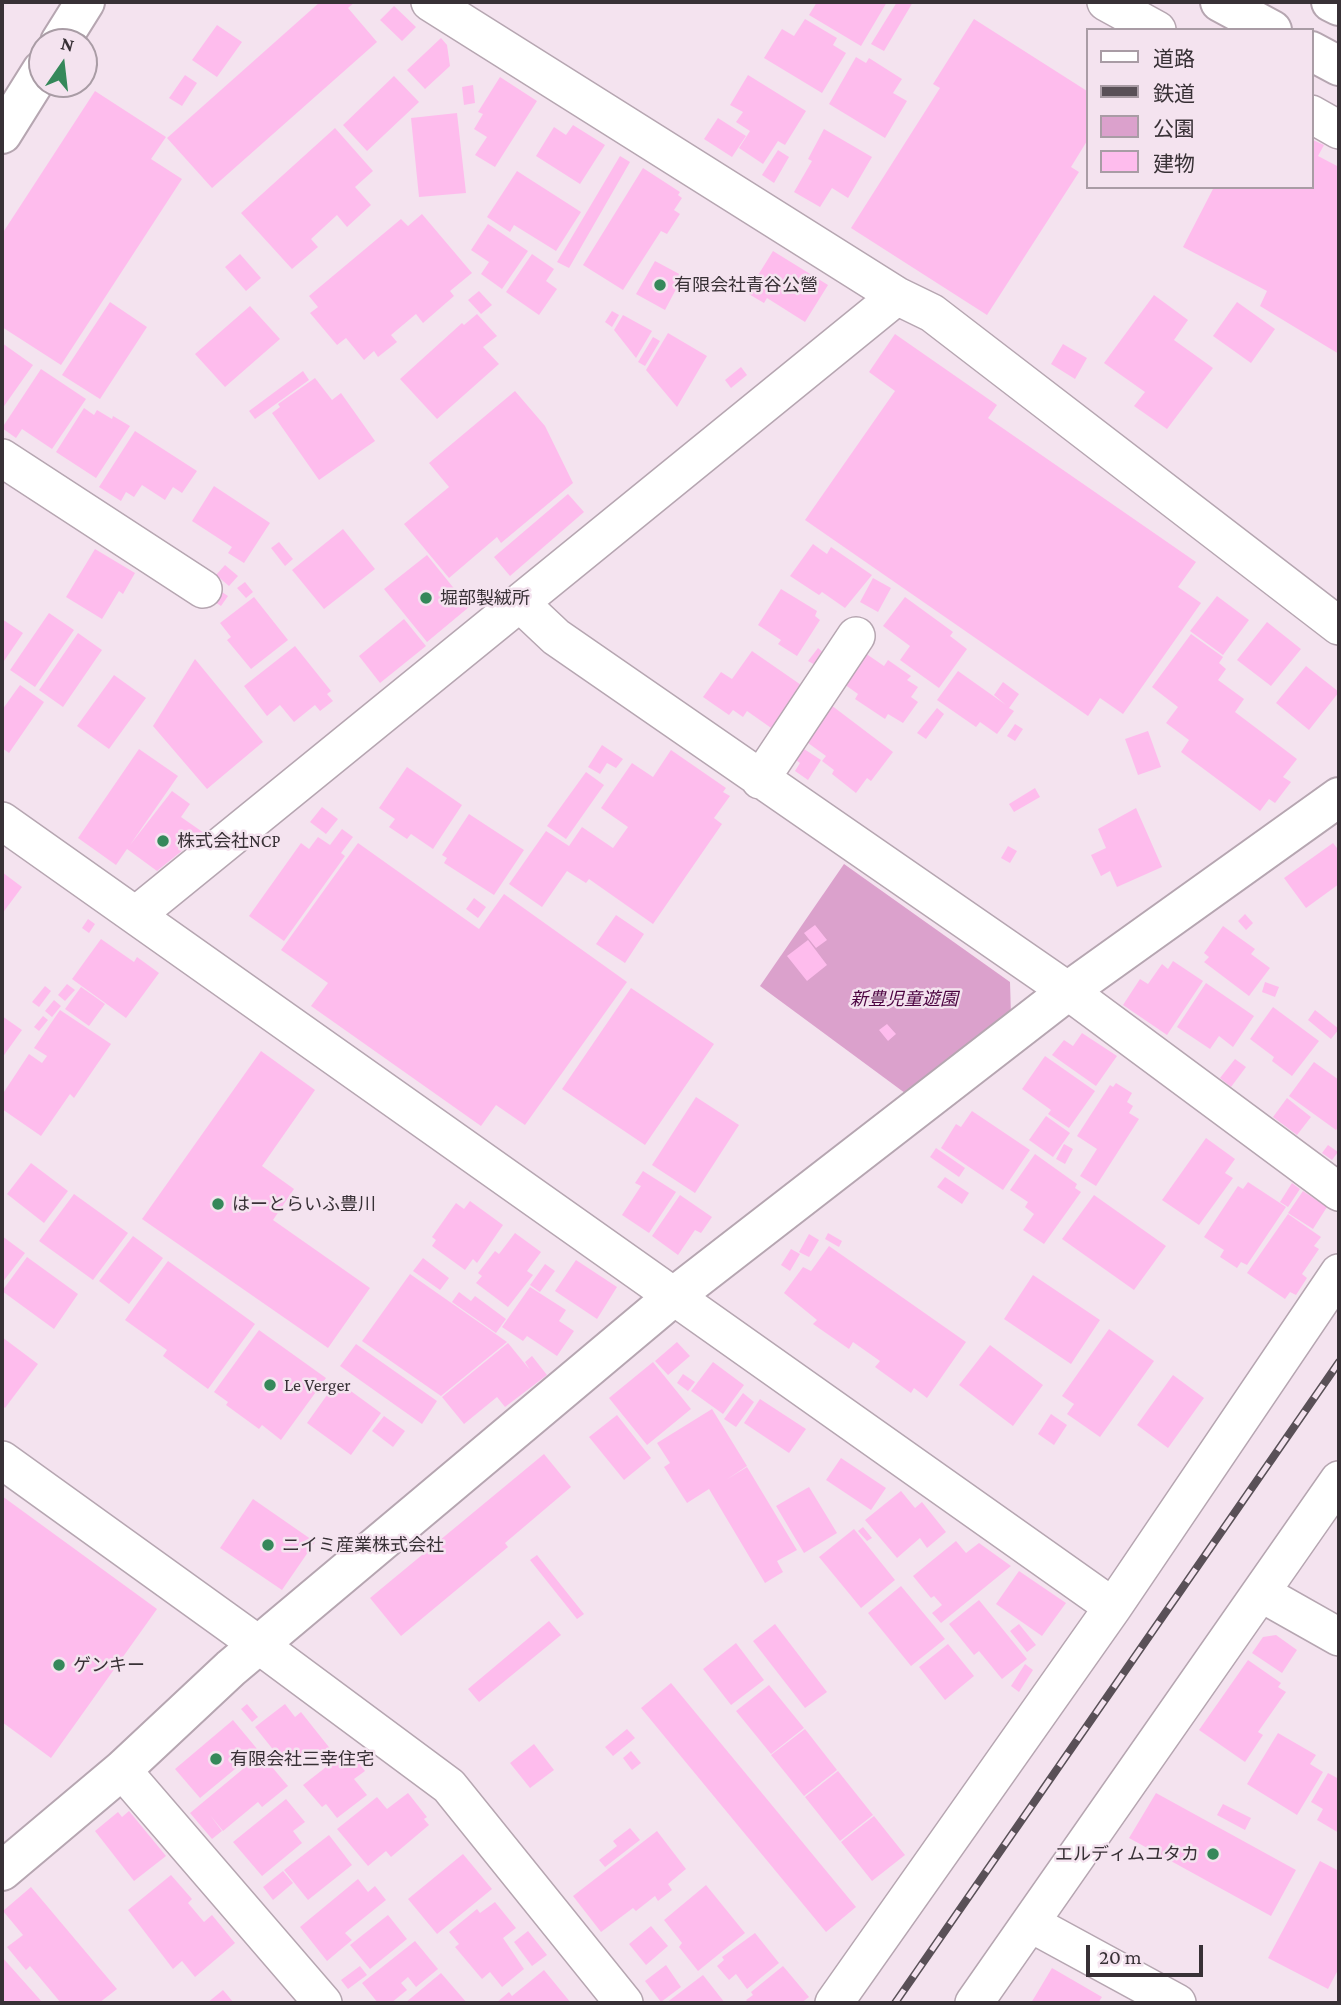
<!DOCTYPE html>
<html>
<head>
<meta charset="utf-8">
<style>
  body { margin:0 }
  #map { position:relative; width:1341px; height:2005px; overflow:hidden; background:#f4e3ef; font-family:"Crimson Pro","Noto Sans JP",serif }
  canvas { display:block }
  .frame { position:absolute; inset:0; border:4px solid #383136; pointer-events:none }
  .legend { position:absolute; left:1086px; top:28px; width:228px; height:161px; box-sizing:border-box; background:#f4e3ef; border:2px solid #a99ca5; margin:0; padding:9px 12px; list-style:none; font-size:21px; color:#383136 }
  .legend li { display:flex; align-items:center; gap:14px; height:35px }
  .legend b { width:35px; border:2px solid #a99ca5 }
  .north { position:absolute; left:28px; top:28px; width:70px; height:70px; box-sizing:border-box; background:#f4e3ef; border:2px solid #a99ca5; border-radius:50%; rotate:14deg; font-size:19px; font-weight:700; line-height:28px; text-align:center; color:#383136 }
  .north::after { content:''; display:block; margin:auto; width:24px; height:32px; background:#35885a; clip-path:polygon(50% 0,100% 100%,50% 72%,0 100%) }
  .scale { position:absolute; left:1086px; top:1945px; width:117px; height:32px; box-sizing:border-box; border:4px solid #383136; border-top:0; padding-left:9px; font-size:21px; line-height:24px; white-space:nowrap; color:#383136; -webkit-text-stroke:5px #f4e3ef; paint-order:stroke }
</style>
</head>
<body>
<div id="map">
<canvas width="1341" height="2005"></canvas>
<div class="frame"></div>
<ul class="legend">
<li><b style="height:9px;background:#fff"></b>道路</li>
<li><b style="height:9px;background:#595057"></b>鉄道</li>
<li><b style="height:19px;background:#dba1cc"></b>公園</li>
<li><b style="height:19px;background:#febced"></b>建物</li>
</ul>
<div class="north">N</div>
<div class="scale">20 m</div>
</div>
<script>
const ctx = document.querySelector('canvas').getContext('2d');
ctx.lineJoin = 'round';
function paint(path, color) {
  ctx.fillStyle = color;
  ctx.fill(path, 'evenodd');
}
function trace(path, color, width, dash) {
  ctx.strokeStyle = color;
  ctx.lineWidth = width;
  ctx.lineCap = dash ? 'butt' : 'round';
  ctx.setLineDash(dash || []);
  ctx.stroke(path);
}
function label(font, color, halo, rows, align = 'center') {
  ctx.font = font + ' "Crimson Pro","Noto Sans JP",serif';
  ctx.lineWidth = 5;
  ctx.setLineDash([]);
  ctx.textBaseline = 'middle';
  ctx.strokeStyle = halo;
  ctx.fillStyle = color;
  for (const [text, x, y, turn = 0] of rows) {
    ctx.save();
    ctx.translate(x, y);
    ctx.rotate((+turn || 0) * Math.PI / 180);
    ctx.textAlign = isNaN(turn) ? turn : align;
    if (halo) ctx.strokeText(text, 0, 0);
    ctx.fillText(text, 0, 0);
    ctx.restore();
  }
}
paint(new Path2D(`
  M844,864l166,118 1,34 -102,80 -149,-110z`), '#dba1cc');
paint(new Path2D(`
  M320,2h35l-7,6 29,34 -165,146 -45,-50z
  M817,2h70l-26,44 -52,-31z
  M897,2h16l-29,49 -13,-7z
  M394,6l22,21 -14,14 -22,-21z
  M805,19l32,19 -4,7 13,8 -24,40 -58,-35 18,-29 12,7z
  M974,19l113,72v50l-16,26 8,5 -92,143 -136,-87 89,-140 -7,-4z
  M217,25l25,17 -25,35 -25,-17z
  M441,38l6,7 3,21 -25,23 -18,-19z
  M856,57l10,6 3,-5 33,21 -9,14 14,8 -22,37 -56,-34z
  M185,75l12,8 -15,23 -13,-8z
  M748,75l58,36 -21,34 -7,-4 -15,23 -24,-16 11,-17 -14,-9 7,-10 -13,-7z
  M394,76l25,26 -52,49 -24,-26z
  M500,77l37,24 -42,66 -20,-12 12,-18 -13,-8 9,-15 -5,-2z
  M473,85l2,18 -11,2 -2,-18z
  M95,91l71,46 -15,22 31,20 -121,186 -59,-38v-93z
  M457,113l9,80 -47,4 -8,-79z
  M718,118l28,18 -14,21 -28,-18z
  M573,125l32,20 -25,39 -44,-28 18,-29 12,8z
  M335,128l38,43 -18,16 16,18 -24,22 -10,-12 -26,24 7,8 -26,22 -51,-56z
  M824,129l48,28 -24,41 -16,-10 -12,19 -26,-15 18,-31 -4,-2z
  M1311,139l13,6 -6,11 21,11v187l-79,-48 7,-15 -84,-44 31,-60h97z
  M778,150l11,7 -15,26 -12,-8z
  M620,156l10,6 -61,106 -12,-6z
  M643,168l37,24 -2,3 4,3 -8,12 6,4 -13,20 -6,-3 -38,59 -40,-25z
  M517,171l64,41 -25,39 -42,-26 -4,7 -23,-15z
  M422,214l50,59 -22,18 4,5 -31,27 -7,-9 -25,21 6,7 -19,15 -4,-6 -10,9 -18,-22 -9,7 -27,-32 8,-6 -9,-11 92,-77 7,7z
  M488,224l40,27 -26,38 -21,-15 8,-12 -18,-12z
  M773,251l55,34 -23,37 -38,-24 -3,5 -17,-10z
  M240,254l21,24 -15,13 -21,-24z
  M532,254l22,15 -8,12 11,8 -18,26 -33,-23z
  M655,261l28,15 -18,34 -29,-16z
  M479,291l13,14 -11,9 -13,-14z
  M1154,295l34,25 -14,20 39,28 -46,61 -33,-23 11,-14 -41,-29z
  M110,302l37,25 -47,72 -38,-24z
  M1237,302l38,27 -24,34 -38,-27z
  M250,306l30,33 -55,48 -30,-33z
  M612,311l7,4 -7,12 -7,-5z
  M477,314l20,22 -14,11 16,17 -62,55 -37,-40 62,-56 2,2z
  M623,315l29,16 -16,27 -22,-28z
  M668,333l39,23 -30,51 -31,-37z
  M895,334l102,71 -9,13 208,144 -18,25 23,16 -78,111 -23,-16 -12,18 -283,-196 90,-129 -26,-19z
  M653,337l7,4 -15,25 -7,-4z
  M2,343l31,22 -31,44z
  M1063,344l24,14 -12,21 -24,-15z
  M741,367l6,8 -16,13 -6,-8z
  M41,369l45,30 -34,50 -30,-20 -6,9 -14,-10z
  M303,371l6,9 -54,39 -6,-8z
  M315,378l17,22 9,-7 34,48 -56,39 -47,-67 8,-6 -2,-3z
  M515,391l30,35 28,57 -72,60 -4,-6 -48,41 -45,-54 45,-37 -20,-24z
  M84,408l10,7 3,-5 15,9 1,-3 17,10 -34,52 -40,-26z
  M135,431l62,40 -15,22 -9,-6 -8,13 -23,-15 -8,12 -8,-5 -5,9 -22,-14z
  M214,486l56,37 -26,40 -16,-10 4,-6 -40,-26z
  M568,494l16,18 -74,64 -16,-19z
  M343,529l32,40 -51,40 -32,-39z
  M279,542l14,17 -8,7 -14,-18z
  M813,544l14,10 4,-7 41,28 -27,33 -23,-16 -3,3 -29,-19z
  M95,549l40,24 -12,21 -4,-3 -17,28 -36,-22z
  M427,555l42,52 -42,35 -43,-53z
  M225,565l13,11 -9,10 -13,-11z
  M873,578l18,10 -13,24 -18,-10z
  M245,582l8,10 -7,6 -9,-10z
  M213,586l15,10 -7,10 -15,-10z
  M781,589l36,22 -2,5 5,4 -23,36 -19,-12 3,-4 -23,-15z
  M1217,596l32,24 -26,35 -33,-24z
  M254,597l34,43 -37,29 -24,-29 4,-3 -11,-14z
  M905,597l48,35 -3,4 17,13 -28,39 -39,-28 10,-14 -27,-20z
  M49,613l25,17 -39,57 -25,-17z
  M2,619l21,14 -21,31z
  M404,619l22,27 -46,37 -21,-27z
  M1267,622l34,27 -30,37 -34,-26z
  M78,633l24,17 -39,57 -24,-17z
  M1191,634l32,23 -4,6 7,6 -8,11 26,19 -9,13 62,47 -14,18 8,5 -16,21 -6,-4 -9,12 -79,-59 8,-12 -23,-17 12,-16 -26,-20z
  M295,646l36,45 -4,3 6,7 -13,10 -5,-6 -21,17 -14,-17 -13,11 -23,-30z
  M818,648l7,6 -8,12 -9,-5z
  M752,651l52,36 -30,43 -27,-19 -4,6 -10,-7 -4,5 -26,-18 18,-25 11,7z
  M865,653l19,13 4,-6 23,16 -4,4 11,7 -7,10 7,5 -15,21 -15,-9 -3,5 -30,-20 3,-5 -14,-10z
  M195,659l68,83 -56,47 -54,-63z
  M1306,666l33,26 -30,38 -33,-27z
  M958,671l48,34 -12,-10 9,-13 16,12 -10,14 5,3 -17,23 -17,-12 -4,5 -39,-27z
  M114,675l32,23 -37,51 -32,-23z
  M20,685l24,17 -35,51 -7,-5v-38z
  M831,705l62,47 -22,29 -4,-3 -11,15 -24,-19 2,-4 -12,-9 4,-5 -22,-16z
  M937,708l7,6 -18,25 -9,-6z
  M1015,724l8,5 -8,12 -8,-5z
  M1148,731l13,36 -23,8 -13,-36z
  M602,745l21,14 -7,9 -9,-5 -7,11 -12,-7z
  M801,747l20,13 -13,20 -13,-9 5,-8 -7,-5z
  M139,749l39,27 -48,69 42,-54 18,13 -9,13 23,16 -47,38 -30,-22 -11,16 -38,-27z
  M671,750l55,38 -3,4 7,4 -16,22 8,6 -69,100 -64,-45 -3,4 -19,-12 -25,36 -33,-23 37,-53 23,15 13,-19 31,21 15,-21 -27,-19 31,-45 21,14z
  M407,767l55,38 -29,44 -22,-15 -4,5 -18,-12 6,-8 -16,-11z
  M586,772l18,13 -38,54 -19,-13z
  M1035,788l5,9 -26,15 -5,-8z
  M322,807l16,12 -12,15 -16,-12z
  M1136,808l26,59 -45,20 -7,-16 -9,5 -10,-21 15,-7 -8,-19z
  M469,814l55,36 -30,45 -50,-32 3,-5 -5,-3z
  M342,829l11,8 -12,16 4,3 -61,85 -35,-25 52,-73 8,6 9,-12 12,8z
  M358,843l121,86 25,-35 123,88 -102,143 -29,-20 -15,21 -170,-120 17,-23 -47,-33z
  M1333,843l4,5 2,-2v38l-33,24 -22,-30z
  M1008,846l9,5 -7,12 -9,-5z
  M2,872l20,15 -20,27z
  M474,898l12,9 -8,11 -12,-9z
  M1245,914l8,9 -7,7 -8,-9z
  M616,915l28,19 -19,29 -29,-19z
  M88,919l7,5 -6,9 -7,-5z
  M815,925l12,15 -11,8 -12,-15z
  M1223,926l32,23 -4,5 19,14 -21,28 -45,-34 5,-5 -5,-4z
  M101,939l33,23 3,-5 22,16 -33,45 -54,-39z
  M808,940l19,25 -20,16 -20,-25z
  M1173,961l30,20 -36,54 -44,-30 17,-26 8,5 14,-20 6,5z
  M1265,982l14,5 -4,10 -13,-5z
  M1206,983l48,33 -21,31 -14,-11 -9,13 -33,-22z
  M67,984l8,6 -10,11 -7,-6z
  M45,986l6,5 -12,16 -7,-5z
  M81,987l24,17 -16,22 -24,-17z
  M631,988l83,56 -69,101 -83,-56z
  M54,1000l7,6 -9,11 -7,-6z
  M1273,1007l46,34 -27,35 -20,-15 2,-4 -24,-18z
  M60,1010l51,34 -37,54 -4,-4 -29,42 -39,-27v-14l27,-41 13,9 5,-7 -13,-8z
  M1315,1010l24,19 -8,10 -23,-19z
  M2,1016l20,14 -20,28z
  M43,1016l5,4 -9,11 -5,-4z
  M887,1024l9,10 -8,7 -9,-11z
  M1082,1033l35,23 -21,30 -44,-31 12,-15 9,6z
  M261,1051l54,39 -53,76 32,23 -21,31 97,68 -42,60 -186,-129z
  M1045,1056l50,35 -26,37 -21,-14 3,-4 -29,-21z
  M1235,1059l11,8 -15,20 -11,-9z
  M1314,1062l25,18v46l-3,4 -47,-34z
  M1116,1083l16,10 -5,9 6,4 -4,7 10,6 -43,67 -16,-10 17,-27 -20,-13 33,-51 3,2z
  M696,1097l43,28 -44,68 -43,-28z
  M1287,1098l24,19 -14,18 -24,-18z
  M972,1111l58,39 -27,40 -62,-42 15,-24 5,3z
  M1046,1116l24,17 -17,24 -24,-17z
  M1206,1138l29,21 -10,14 8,5 -34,47 -37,-25z
  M1064,1144l9,5 -8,15 -9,-5z
  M1328,1145l10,7 -6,8 -10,-7z
  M936,1148l29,20 -6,9 -29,-20z
  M1035,1154l42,30 -2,4 6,4 -37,52 -21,-14 11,-16 -9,-7 3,-5 -18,-12z
  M31,1163l37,28 -24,32 -37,-29z
  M643,1171l33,21 -27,41 -27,-18 19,-29 -6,-3z
  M945,1177l24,16 -7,11 -25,-17z
  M1248,1182l38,25 -39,58 -6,-3 -4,6 -17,-11 4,-7 -20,-13 34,-51 5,3z
  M1292,1183l8,6 -12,18 -8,-5z
  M1303,1191l24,16 -14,22 -25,-16z
  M74,1194l54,39 -35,47 -54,-39z
  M680,1195l32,22 -11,16 -6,-3 -17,25 -26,-19z
  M1094,1195l72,51 -32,44 -72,-51z
  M470,1201l33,24 -26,38 -4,-4 -8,11 -33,-24 4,-6 -4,-3 24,-34 8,6z
  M1288,1214l33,23 -7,9 5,3 -17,25 5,4 -11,17 -6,-3 -5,7 -38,-26z
  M515,1233l26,19 -14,19 6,4 -25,32 -32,-24 6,-7 -4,-3 17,-22 4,3z
  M828,1233l14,8 -3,6 -14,-8z
  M809,1234l10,6 -10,17 -10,-5z
  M2,1236l23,17 -23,30z
  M133,1236l30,22 -34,46 -30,-23z
  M829,1246l137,96 -39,56 -13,-10 -3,5 -36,-26 5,-6 -27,-19 -4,7 -36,-25 4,-4 -33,-27 19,-26 8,4z
  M791,1249l9,5 -10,17 -9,-6z
  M27,1257l51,37 -24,35 -52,-38z
  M423,1258l26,20 -9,12 -27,-19z
  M576,1260l41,27 -20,32 -42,-28z
  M168,1261l87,63 -47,65 -45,-33 4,-6 -42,-30z
  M545,1264l10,7 -15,21 -10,-7z
  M410,1274l97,68 -66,54 -79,-55z
  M1033,1275l67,45 -29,44 -67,-45z
  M530,1287l36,23 -7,11 15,10 -17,25 -30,-20 -4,5 -21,-14z
  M459,1292l12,9 4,-5 31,23 -10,14 -44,-31z
  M1109,1329l45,32 -54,76 -33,-23 7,-10 -12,-8z
  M259,1330l67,48 -45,62 -19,-15 -3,4 -33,-24 2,-3 -14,-10z
  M2,1337l36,27 -33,44 -3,-3z
  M677,1342l13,14 -22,19 -13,-14z
  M508,1343l22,27 -5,-8 7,-6 15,19 -42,32 -8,-10 -33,27 -22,-27z
  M356,1344l81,57 -15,23 -82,-58z
  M990,1345l53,40 -30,41 -54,-41z
  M653,1362l38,47 -44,36 -38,-47z
  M713,1362l31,23 -21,29 -32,-23z
  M683,1374l12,8 -7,9 -11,-8z
  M1173,1375l31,23 -36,50 -31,-23z
  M337,1381l44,32 -30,42 -44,-32z
  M743,1393l11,9 -18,25 -12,-8z
  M760,1399l46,30 -17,24 -45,-30z
  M712,1409l35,57 -21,14 21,-13 50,83 -20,11 6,11 -18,11 -56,-94 -22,14 -23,-36 6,-4 -13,-20z
  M1051,1414l16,11 -13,20 -16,-11z
  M617,1415l34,43 -27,22 -35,-43z
  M384,1416l21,15 -12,16 -21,-16z
  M544,1454l27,33 -66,56 3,4 -107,89 -31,-38z
  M841,1458l45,30 -15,22 -45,-30z
  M809,1487l28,46 -33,20 -28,-47z
  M901,1491l14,17 7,-6 24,30 -19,16 -7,-10 -23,20 -32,-38z
  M2,1496l155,113 -106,149 -49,-36z
  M253,1499l62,43 -33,48 -62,-42z
  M863,1527l9,11 -5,3 -9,-10z
  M854,1529l41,51 -34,28 -42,-51z
  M956,1541l10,12 13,-10 32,23 -70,57 -9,-10 10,-8 -8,-9 -3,2 -18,-22z
  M537,1555l47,59 -7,5 -47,-59z
  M1019,1571l47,32 -24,33 -46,-32z
  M901,1586l44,53 -34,27 -43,-53z
  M979,1600l48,59 -25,20 -23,-28 -5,4 -25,-31z
  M549,1621l12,14 -82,67 -11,-13z
  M775,1624l52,68 -22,16 -52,-67z
  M1019,1624l17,21 -9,7 -17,-21z
  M1276,1635l21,15 -15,23 -30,-20 11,-16z
  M736,1643l28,37 -33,25 -28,-36z
  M948,1644l26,32 -29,24 -26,-33z
  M1248,1660l33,23 -3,4 8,5 -28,40 5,3 -18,27 -46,-32z
  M1025,1664l8,6 -14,22 -8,-6z
  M671,1683l185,224 -30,25 -185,-224z
  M769,1685l35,43 -33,26 -35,-43z
  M247,1704l11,13 -6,5 -11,-13z
  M285,1704l10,13 6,-5 31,39 -22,16 -12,-16 -15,11 -28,-35z
  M233,1720l25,30 -58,48 -25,-29z
  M627,1729l8,9 -22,18 -8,-9z
  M805,1729l32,41 -33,26 -33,-41z
  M1278,1733l38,22 -6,9 13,8 -26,43 -50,-31z
  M534,1744l20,26 -24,18 -20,-25z
  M348,1750l17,21 -11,8 13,16 -30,23 -11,-14 -4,3 -19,-22z
  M631,1751l10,12 -9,7 -9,-12z
  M261,1754l27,32 -26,21 -4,-5 -35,29 -13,-16 12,16 -10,8 -22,-26z
  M838,1771l35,44 -33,26 -35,-44z
  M1328,1773l11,6v54l-22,-13 6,-11 -12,-7z
  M408,1793l19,24 -3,2 5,6 -38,32 -5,-6 -18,15 -31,-37 40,-32 10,12z
  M1156,1793l140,77 -25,46 -142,-78z
  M286,1799l19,23 -12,9 9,12 -40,33 -29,-34z
  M1223,1804l28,14 -6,12 -28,-15z
  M129,1811l37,45 -32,25 -39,-50 23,-19 4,5z
  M874,1816l31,39 -33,26 -31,-39z
  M630,1828l10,12 -35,27 -6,-7 18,-14 -4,-5z
  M657,1831l29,38 -18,15 4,6 -14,11 -3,-5 -19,15 -3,-3 -32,24 -28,-36z
  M329,1835l23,30 -44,35 -24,-30z
  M463,1854l29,35 -55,45 -29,-35z
  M1320,1861l19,10v97l-11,21 -60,-31z
  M283,1871l10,12 -20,17 -10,-13z
  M171,1875l21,24 -4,4 16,19 8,-7 23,28 -40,34 -13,-16 -9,8 -45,-59z
  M358,1879l10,13 7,-6 11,14 -41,33 7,7 -25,21 -27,-34z
  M706,1885l39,48 -47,38 -19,-24 3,-4 -18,-23z
  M31,1887l86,102 -18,14h-38l-31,-37 -4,4 -19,-23 16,-12 -20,-24z
  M495,1902l21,26 -13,10 21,31 -22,18 -12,-15 -8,7 -27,-32 4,-3 -10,-12 28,-23 3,4z
  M388,1915l19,24 -37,30 -20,-24z
  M651,1926l17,20 -22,19 -17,-21z
  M528,1931l19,24 -15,11 -18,-24z
  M755,1933l24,30 -32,26 -11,-15 -7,6 -12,-14 7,-6 -2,-3z
  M415,1941l23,28 -22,18 -8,-10 -7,6 6,7 -16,13h-13l-16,-20z
  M2,1957l41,46h-41z
  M666,1965l15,22 -20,15 -16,-21z
  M360,1966l7,9 -19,14 -7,-9z
  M783,1966l26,31 -8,6h-52l-3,-3 7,-5 -2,-3z
  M1052,1968l50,29 -4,6h-67z
  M544,1970l27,33h-75l13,-11 3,4z
  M441,1973l26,30h-62z
  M703,1975l22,28h-59z
  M223,1990l11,13h-27z`), '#febced');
const street = new Path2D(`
  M430,2l467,294 35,17 407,313
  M1106,2l51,28
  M1311,114l28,16
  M2,458l201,131
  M521,604l35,33 512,354 271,201
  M760,780l96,-144
  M2,821l1111,786
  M136,915l761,-619
  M2,1460l257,185 190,141 175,217
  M1261,1593l78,44
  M122,1770l201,233
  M1030,1923l147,80
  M834,2003l279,-396 226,-334
  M974,2003l365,-523`);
const secondary = new Path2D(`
  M60,42l25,-40
  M2,134l40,-64
  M2,1871l120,-101 109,-102 442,-371 395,-306 271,-194`);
const primary = new Path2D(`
  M1220,2l52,28
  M1331,2l8,4
  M1311,51l28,15`);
trace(street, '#b6a6b1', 40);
trace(secondary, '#b6a6b1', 42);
trace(primary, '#b6a6b1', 42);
trace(street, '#fff', 37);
trace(secondary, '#fff', 38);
trace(primary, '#fff', 38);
const rail = new Path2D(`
  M895,2003l444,-641`);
trace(rail, '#595057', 8);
trace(rail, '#f4e3ef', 5, [16]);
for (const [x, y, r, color] of [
  [660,285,7,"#35885a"],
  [426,598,7,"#35885a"],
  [163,841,7,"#35885a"],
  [218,1204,7,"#35885a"],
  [270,1385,7,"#35885a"],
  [268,1545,7,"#35885a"],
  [59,1665,7,"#35885a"],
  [216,1759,7,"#35885a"],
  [1213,1854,7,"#35885a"]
]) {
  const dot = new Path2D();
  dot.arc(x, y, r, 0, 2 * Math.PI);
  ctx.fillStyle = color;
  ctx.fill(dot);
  trace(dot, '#f4e3ef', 2.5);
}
label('18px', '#383136', '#f4e3ef', [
  ["有限会社青谷公營",674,285],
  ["堀部製絨所",440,598],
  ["株式会社NCP",177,841],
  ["はーとらいふ豊川",232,1204],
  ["Le Verger",284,1385],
  ["ニイミ産業株式会社",282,1545],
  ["ゲンキー",73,1665],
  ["有限会社三幸住宅",230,1759],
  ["エルディムユタカ",1199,1854,"right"]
], 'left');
label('italic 18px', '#4b0340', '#f4e3ef', [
  ["新豊児童遊園",904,999]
]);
</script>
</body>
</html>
